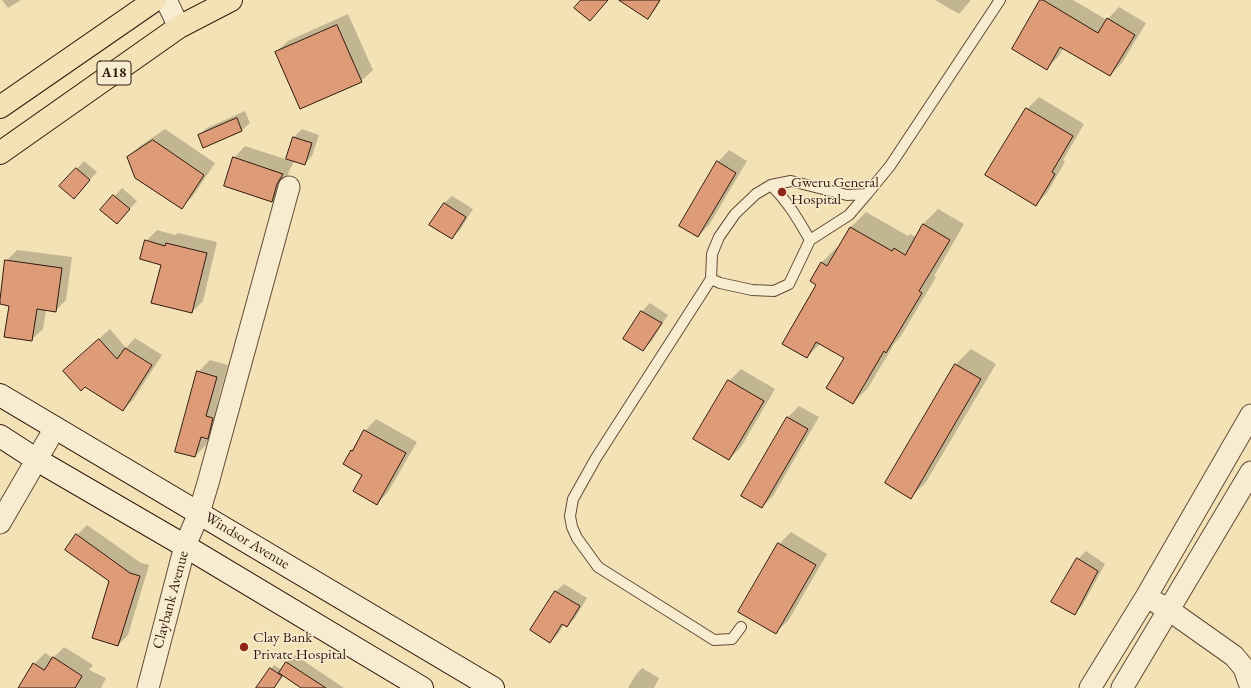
<!DOCTYPE html>
<html>
<head>
<meta charset="utf-8">
<style>
  body { margin:0 }
  canvas { display:block; background:#f3e2b6 }
</style>
</head>
<body>
<canvas width="1251" height="688"></canvas>
<script>
const ctx = document.querySelector('canvas').getContext('2d');
ctx.lineJoin = 'round';
function paint(path, color) {
  ctx.fillStyle = color;
  ctx.fill(path, 'evenodd');
}
function trace(path, color, width, dash) {
  ctx.strokeStyle = color;
  ctx.lineWidth = width;
  ctx.lineCap = dash ? 'butt' : 'round';
  ctx.setLineDash(dash || []);
  ctx.stroke(path);
}
function label(font, color, halo, rows, align = 'center') {
  ctx.font = font + ' "EB Garamond",serif';
  ctx.lineWidth = 3;
  ctx.setLineDash([]);
  ctx.textBaseline = 'middle';
  ctx.strokeStyle = halo;
  ctx.fillStyle = color;
  for (const [text, x, y, turn = 0] of rows) {
    ctx.save();
    ctx.translate(x, y);
    ctx.rotate((+turn || 0) * Math.PI / 180);
    ctx.textAlign = isNaN(turn) ? turn : align;
    if (halo) ctx.strokeText(text, 0, 0);
    ctx.fillText(text, 0, 0);
    ctx.restore();
  }
}
paint(new Path2D(`
  M2,0h19l-13,8z
  M637,0h24l-6,10 -7,7z
  M935,0h36l-12,14z
  M1041,0h32l34,20 12,-13 27,16 -24,40 -12,12 -46,-27 -6,9 -11,11z
  M348,14l25,56 -12,11 -85,-29 12,-11z
  M1039,97l45,27 -21,36 2,2 -18,31 -11,11 -9,-95z
  M245,111l5,12 -8,7 -39,16 -4,-11 8,-7z
  M165,129l50,34 -22,33 -12,11 -53,-50 12,-11z
  M302,129l17,6 -7,21 -8,8 -17,-6 7,-21z
  M245,146l49,16 -5,9 -5,19 -12,11 -38,-43z
  M729,150l18,11 -38,64 -11,11 20,-74z
  M84,161l13,11 -16,18 -20,-4z
  M122,188l15,13 -13,14 -22,-5z
  M452,196l21,13 -13,21 -8,8 -21,-13 13,-22z
  M938,209l26,15 -30,52 2,1 -35,59 -7,8 -26,44 -15,15 -7,-46 -25,-14 -14,14 10,-72 -6,-4 11,-19 15,-15 2,1 12,-21 15,-15 42,24 2,-2 6,3 7,-13z
  M157,230l18,5 3,-2 39,9 -14,59 -11,11 -46,-71z
  M17,250l55,7 -6,43 -11,11 -9,-1 -3,19 -11,10 -22,-34 -4,-44z
  M650,303l18,12 -17,27 -8,8 -18,-12 17,-27z
  M110,329l16,19 9,-10 27,17 -29,45 -10,10 -49,-49z
  M971,349l25,15 -70,118 -15,15 -25,-14 70,-119z
  M210,360l18,5 -11,39 7,2 -5,21 -10,10 -3,8 -11,11 3,-84z
  M741,369l34,20 -34,58 -12,12 -34,-20 34,-58z
  M799,406l20,11 -46,79 -11,11 26,-90z
  M376,419l41,23 -29,50 -11,12 -13,-30 -13,-23 5,-5 9,-15z
  M87,525l54,38 8,2 -21,70 -10,10 -8,-64 -33,-46z
  M791,532l36,22 -39,67 -12,11 -36,-21 39,-67z
  M1086,551l19,13 -23,42 -8,8 4,-55z
  M564,584l23,14 -12,20 -8,8 -3,-2 -6,10 -8,8 -18,-12 24,-39z
  M64,647l29,18 -4,5 17,8 -5,10h-83l16,-24 11,-11 8,5z
  M295,655l49,33h-41l-20,-13 -9,13h-12l-3,-2 15,-21 8,5 5,-8z
  M642,668l17,10 -5,10h-26l7,-12z`), '#0003');
const building = new Path2D(`
  M581,0h27l-18,21 -16,-13z
  M619,0h41l-12,19z
  M1040,0h3l55,33 9,-15 28,17 -25,41 -50,-29 -13,23 -35,-21z
  M337,25l25,57 -62,27 -25,-57z
  M1026,108l47,28 -21,36 3,2 -19,32 -51,-31z
  M237,118l5,13 -39,17 -5,-13z
  M293,137l19,6 -7,22 -19,-6z
  M153,140l51,35 -22,34 -47,-31 -8,-21z
  M233,157l50,17 -6,10 -5,18 -48,-16z
  M717,161l19,12 -38,64 -19,-11z
  M76,168l14,12 -16,19 -15,-13z
  M113,195l17,14 -13,15 -17,-14z
  M444,203l22,14 -14,22 -23,-14z
  M923,224l27,16 -31,51 3,2 -36,60 -2,-2 -31,53 -27,-16 18,-30 -28,-16 -9,16 -25,-14 34,-59 -6,-4 11,-19 6,4 23,-39 42,24 2,-3 11,7z
  M145,240l20,6 1,-3 41,10 -15,60 -41,-10 10,-38 -21,-6z
  M5,260l57,8 -6,44 -19,-3 -5,32 -28,-4 5,-31 -9,-2v-4z
  M641,311l21,12 -19,28 -20,-12z
  M99,339l18,20 8,-11 27,17 -29,46 -38,-24 -4,4 -18,-20z
  M955,364l26,15 -70,120 -26,-16z
  M197,371l20,6 -11,39 7,2 -5,21 -7,-2 -6,20 -20,-5z
  M728,380l36,21 -35,59 -36,-21z
  M787,417l21,12 -46,79 -21,-12z
  M364,430l42,23 -29,52 -24,-14 9,-16 -19,-11 8,-14 1,1z
  M76,534l54,39 10,3 -22,70 -26,-8 17,-57 -44,-31z
  M778,543l38,22 -40,69 -38,-22z
  M1077,558l21,13 -23,44 -24,-13z
  M555,591l25,15 -13,21 -5,-3 -12,19 -20,-13z
  M53,657l29,19 -7,12h-57l15,-25 11,7z
  M286,662l40,26h-25l-22,-15z
  M270,668l12,8 -8,12h-18z`);
paint(building, '#dd9c77');
trace(building, '#33190e', 1);
const lane = new Path2D(`
  M771,185c18,18 26,33 39,55
  M711,279l9,4 32,7 22,1 15,-7 21,-44 39,-25 18,-21
  M741,627l-9,12 -18,1 -116,-73 -21,-29 -5,-11 -2,-11 3,-17 23,-41 115,-179 1,-25 7,-17 16,-23 21,-20 15,-9 20,-4 56,14 20,-1 23,-28 110,-166`);
const street = new Path2D(`
  M166,0l13,27
  M0,523l55,-95
  M1157,603l12,7 65,46 10,12 7,20
  M148,688l37,-142 14,-33 9,-30 81,-296
  M1090,688l56,-91 105,-182
  M1122,688l129,-216`);
const secondary = new Path2D(`
  M0,395l493,293
  M0,436l37,24 148,86 237,142`);
const highway = new Path2D(`
  M0,107l155,-107
  M0,153l179,-126 52,-27`);
trace(lane, '#634b38', 12);
trace(street, '#634b38', 23);
trace(secondary, '#33190e', 24);
trace(highway, '#33190e', 24);
trace(lane, '#f7ecd0', 10);
trace(street, '#f7ecd0', 21);
trace(secondary, '#f7ecd0', 22);
trace(highway, '#f3e2b6', 22);
for (const [x, y, r, color] of [
  [782,192,5,"#8f2418"],
  [244,647,5,"#8f2418"]
]) {
  const dot = new Path2D();
  dot.arc(x, y, r, 0, 2 * Math.PI);
  ctx.fillStyle = color;
  ctx.fill(dot);
  trace(dot, '#f7ecd0', 1.5);
}
for (const [x, y, w] of [
  [114,73,34]
]) {
  const box = new Path2D();
  box.roundRect(x - w / 2, y - 12, w, 24, 3);
  ctx.fillStyle = '#f7ecd0';
  ctx.fill(box);
  trace(box, '#33190e', 1);
}
label('bold 14px', '#33190e', null, [
  ["A18",114,73]
]);
label('15px', '#33190e', '#f7ecd0', [
  ["Gweru General",791,183],
  ["Hospital",791,200],
  ["Clay Bank",253,638],
  ["Private Hospital",253,655]
], 'left');
label('15px', '#33190e', '#f7ecd0', [
  ["Windsor Avenue",247,541,31],
  ["Claybank Avenue",171,600,-75]
]);
</script>
</body>
</html>
